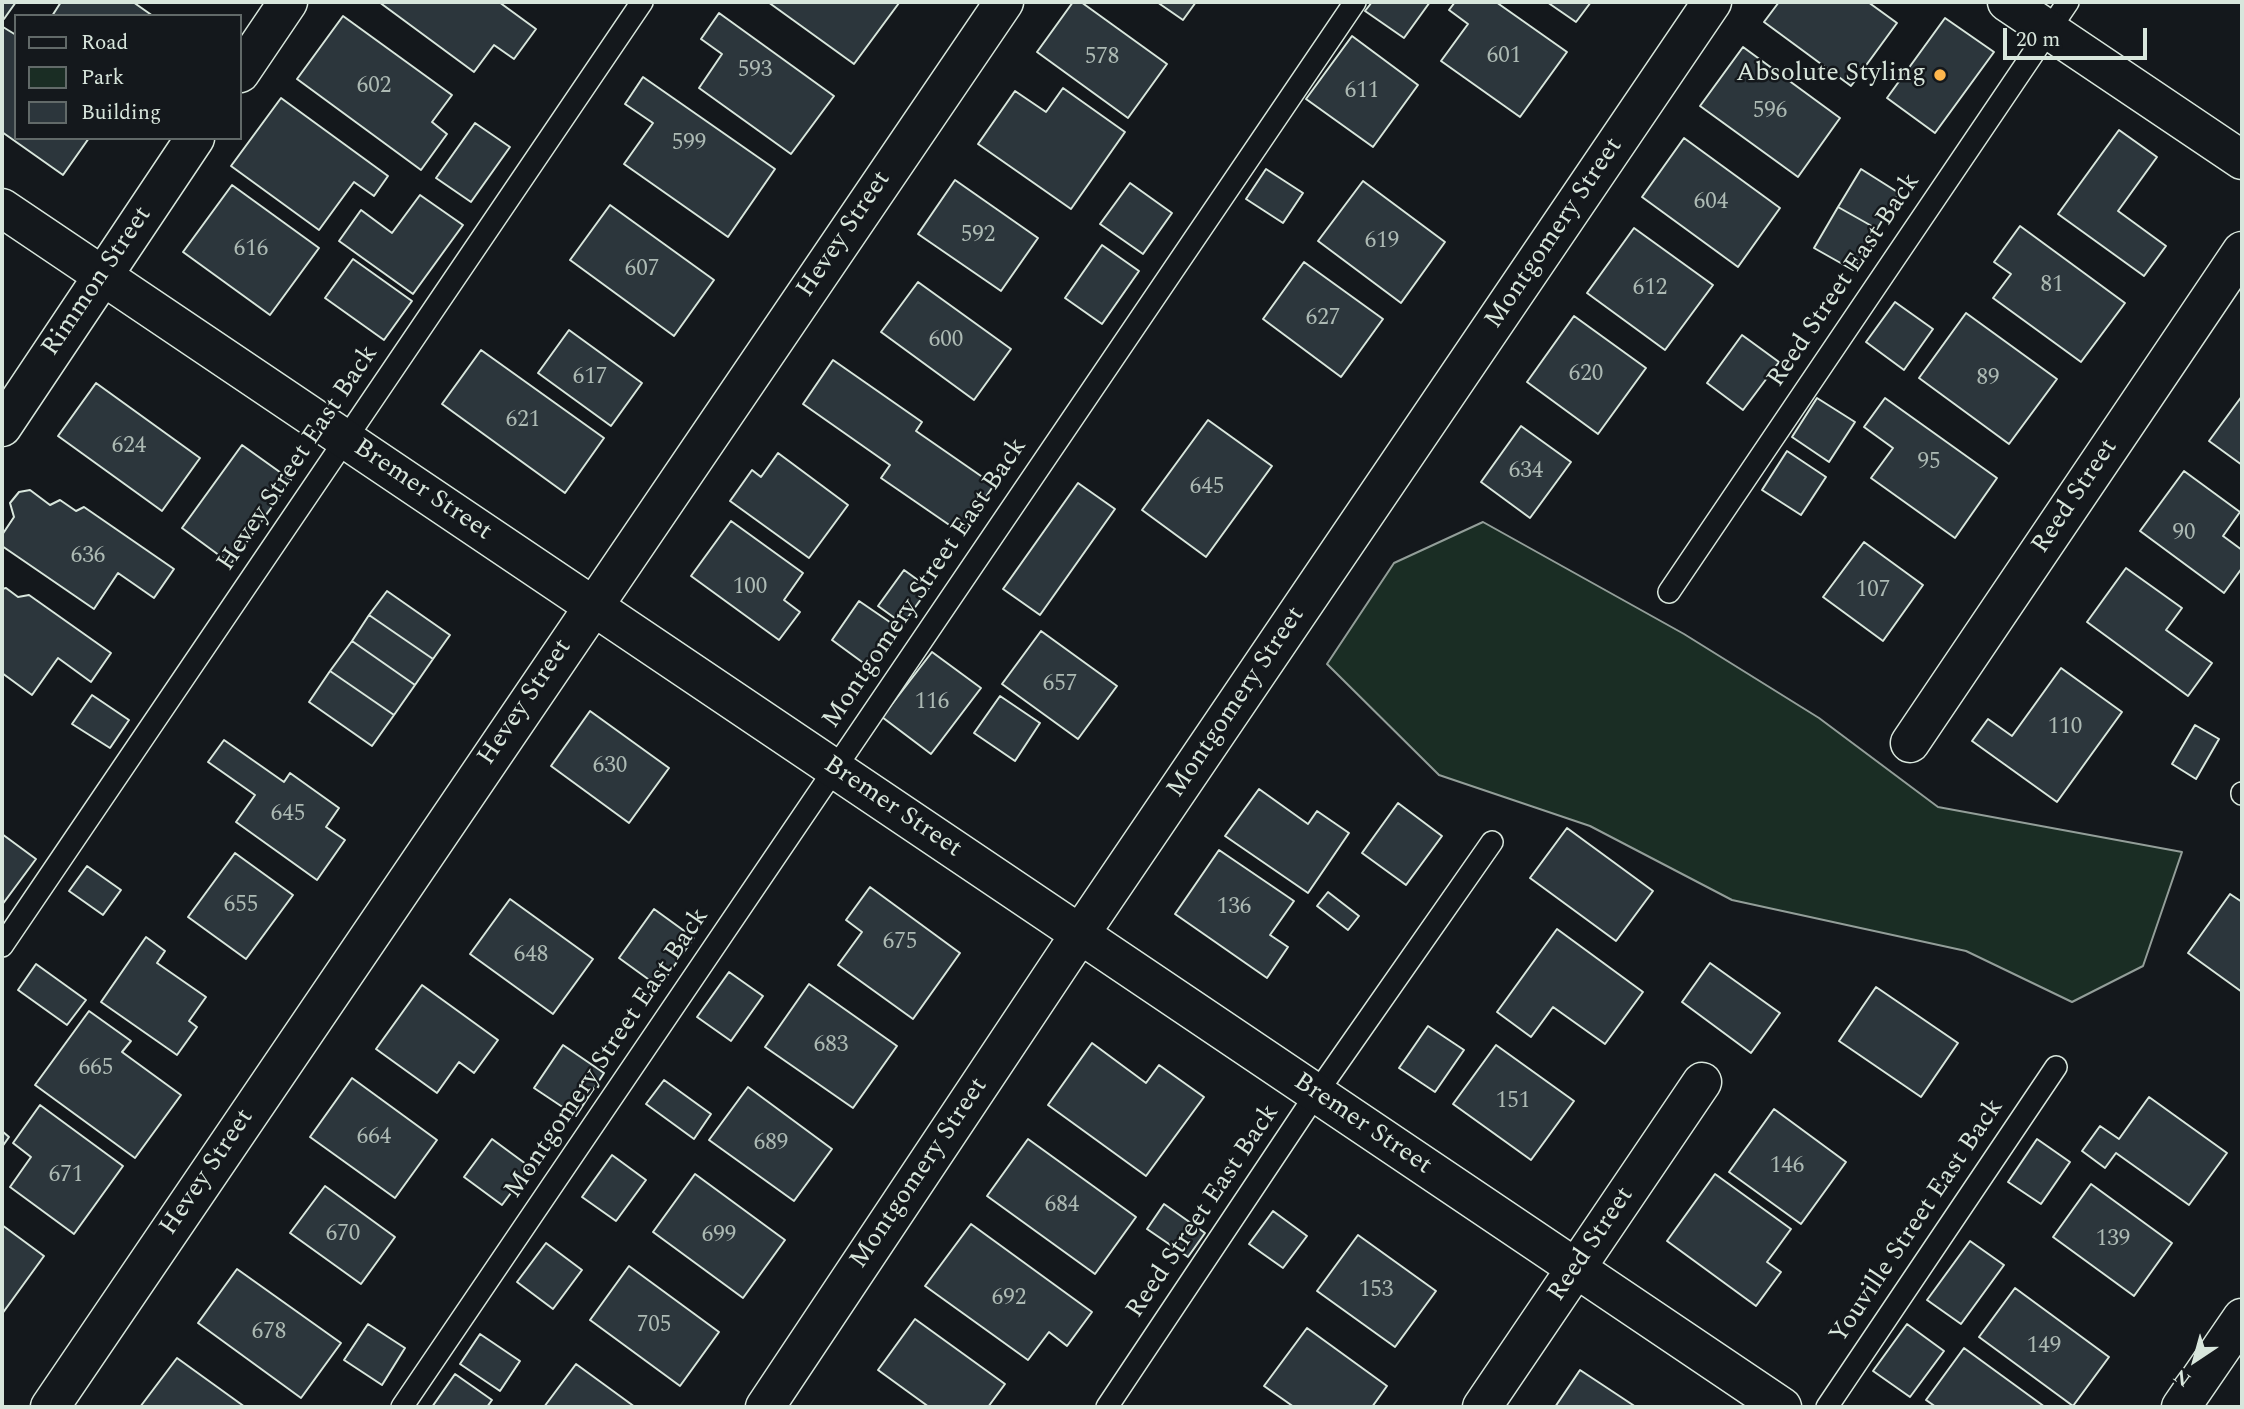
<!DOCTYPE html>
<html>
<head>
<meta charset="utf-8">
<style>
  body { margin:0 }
  #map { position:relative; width:2244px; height:1409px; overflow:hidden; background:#14181c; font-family:Spectral,serif }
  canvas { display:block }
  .frame { position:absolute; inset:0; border:4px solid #d8e6dc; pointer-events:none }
  .legend { position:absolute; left:14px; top:14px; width:228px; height:126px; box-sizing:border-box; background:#14181c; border:2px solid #626a69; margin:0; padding:9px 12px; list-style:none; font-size:21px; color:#d8e6dc }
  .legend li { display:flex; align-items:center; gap:14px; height:35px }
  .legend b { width:35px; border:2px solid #626a69 }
  .north { position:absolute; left:2160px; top:1325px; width:70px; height:70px; -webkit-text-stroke:5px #14181c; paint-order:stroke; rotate:216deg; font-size:19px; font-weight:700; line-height:28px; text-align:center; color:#d8e6dc }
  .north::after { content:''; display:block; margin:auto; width:24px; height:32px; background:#d8e6dc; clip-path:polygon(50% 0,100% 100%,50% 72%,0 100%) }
  .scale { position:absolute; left:2003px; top:28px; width:144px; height:32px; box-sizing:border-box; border:4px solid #d8e6dc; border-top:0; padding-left:9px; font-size:21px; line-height:24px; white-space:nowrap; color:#d8e6dc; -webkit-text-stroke:5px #14181c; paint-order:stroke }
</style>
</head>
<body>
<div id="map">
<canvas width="2244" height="1409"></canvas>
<div class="frame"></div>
<ul class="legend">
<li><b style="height:9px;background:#14181c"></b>Road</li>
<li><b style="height:19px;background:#1a2d24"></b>Park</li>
<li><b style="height:19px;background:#2c363c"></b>Building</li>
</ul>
<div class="north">N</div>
<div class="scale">20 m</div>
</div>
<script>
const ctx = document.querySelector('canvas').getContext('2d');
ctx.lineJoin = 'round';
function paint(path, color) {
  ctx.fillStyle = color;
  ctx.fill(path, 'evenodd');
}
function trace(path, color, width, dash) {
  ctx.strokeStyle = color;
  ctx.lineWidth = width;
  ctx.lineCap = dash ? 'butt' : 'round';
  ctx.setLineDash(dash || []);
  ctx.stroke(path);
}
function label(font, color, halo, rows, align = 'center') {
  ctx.font = font + ' Spectral,serif';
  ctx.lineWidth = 5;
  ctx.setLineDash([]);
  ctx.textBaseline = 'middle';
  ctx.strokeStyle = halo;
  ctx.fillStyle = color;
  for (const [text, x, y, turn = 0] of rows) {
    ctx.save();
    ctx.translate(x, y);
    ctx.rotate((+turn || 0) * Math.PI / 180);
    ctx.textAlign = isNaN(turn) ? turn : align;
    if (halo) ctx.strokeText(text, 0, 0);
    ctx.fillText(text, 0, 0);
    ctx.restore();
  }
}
const green = new Path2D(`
  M1483,522l201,112 135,84 119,89 244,45 -39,114 -71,36 -106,-51 -234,-51 -142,-74 -151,-51 -112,-111 67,-101z`);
paint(green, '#1a2d24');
trace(green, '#939e99', 2);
const building = new Path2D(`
  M2,2h14l-12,17 -2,-2z
  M61,2h72l20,14h-101z
  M379,2h120l37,27 -22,30 -20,-14 -20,27z
  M768,2h129l2,1 -45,61z
  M1073,2h8l86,62 -39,54 -91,-66z
  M1157,2h39l-13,18z
  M1372,2h58l-26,36 -39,-27z
  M1455,2h41l71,50 -47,65 -79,-56 27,-37 -19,-14z
  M1547,2h44l-15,20z
  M1779,2h89l29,21 -46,63 -87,-64z
  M719,13l115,83 -43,58 -92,-66 23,-34 -21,-15z
  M343,16l109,79 -20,27 15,12 -26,36 -124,-91z
  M1945,18l49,34 -59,81 -48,-35z
  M3,27l13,8v103h73l-26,37 -61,-43z
  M1352,36l66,49 -45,62 -67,-48z
  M1743,47l97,71 -42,59 -98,-71z
  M643,77l132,92 -47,68 -104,-73 29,-41 -28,-19z
  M1063,88l62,44 -54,77 -93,-65 37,-53 31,21z
  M281,98l107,78 -14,20 -20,-14 -35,48 -88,-64z
  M475,123l35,24 -39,55 -35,-24z
  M2119,130l38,27 -39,54 48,35 -22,30 -86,-62z
  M1684,138l96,70 -42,59 -96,-70z
  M1266,169l37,24 -20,30 -37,-24z
  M1861,169l38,24 -22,36 -39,-22z
  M955,180l83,58 -37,53 -83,-57z
  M1363,181l82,61 -44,61 -83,-62z
  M1130,183l42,30 -29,41 -43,-30z
  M232,185l87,63 -49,67 -87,-63z
  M420,195l43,30 -50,69 -74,-53 22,-31 31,23z
  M610,205l104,75 -40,56 -104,-76z
  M1838,207l39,22 -24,41 -39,-22z
  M2020,226l105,77 -44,59 -88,-64 18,-24 -17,-12z
  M1634,228l79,57 -48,65 -78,-57z
  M1102,245l37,26 -37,53 -37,-26z
  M353,259l59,42 -28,39 -59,-42z
  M1304,262l79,57 -42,58 -78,-58z
  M918,282l93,67 -37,51 -93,-68z
  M1895,302l38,27 -29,41 -38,-28z
  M1966,313l91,66 -48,65 -90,-66z
  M1574,316l72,52 -48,66 -71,-52z
  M569,330l73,53 -31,43 -73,-53z
  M1742,335l37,27 -36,48 -36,-27z
  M481,350l123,88 -39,55 -123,-89z
  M833,360l89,62 -6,9 78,54 -33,48 -80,-55 9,-13 -87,-61z
  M96,383l104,75 -38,53 -104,-75z
  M2242,396v69l-33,-24z
  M1817,398l38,24 -26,40 -37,-25z
  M1885,398l112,80 -42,60 -84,-60 22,-30 -29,-21z
  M1208,420l64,46 -66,91 -64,-47z
  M1521,426l50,36 -41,56 -49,-36z
  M242,445l49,35 -60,84 -49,-36z
  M1787,451l39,26 -25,38 -39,-25z
  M778,453l70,52 -39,53 -79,-57 22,-31 9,7z
  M2184,471l56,41 -17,24 19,14v18l-18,25 -84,-62z
  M1078,483l37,26 -75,106 -37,-26z
  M30,490l20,15 10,-5 16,11 8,-4 90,62 -20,29 -36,-25 -24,36 -92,-63v-11l12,-18 -4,-14 9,-11z
  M731,521l72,52 -19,27 16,12 -21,28 -88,-64z
  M1864,542l59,43 -40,56 -60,-44z
  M2126,568l56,40 -16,22 46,33 -24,33 -101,-74z
  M904,570l25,18 -26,36 -25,-18z
  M6,588l12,9 11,-2 82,58 -20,29 -33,-24 -26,37 -30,-22v-84z
  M387,591l63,44 -17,24 -64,-44z
  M859,601l41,28 -27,41 -41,-30z
  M369,615l64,44 -18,26 -63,-44z
  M1041,631l76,55 -39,53 -76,-55z
  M352,641l63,44 -21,30 -64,-44z
  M932,652l49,36 -50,66 -49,-37z
  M2061,668l61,44 -65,90 -85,-61 16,-22 24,17z
  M330,671l64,44 -22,31 -63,-44z
  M92,695l37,25 -19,28 -38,-24z
  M1000,696l40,27 -25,38 -41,-28z
  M590,711l79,57 -40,55 -78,-57z
  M2195,725l24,14 -23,40 -24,-15z
  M224,740l60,42 6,-9 49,35 -13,19 19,13 -28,40 -81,-58 19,-27 -47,-33z
  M1259,789l49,35 9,-13 32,22 -41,60 -83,-57z
  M1398,803l44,33 -36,49 -44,-32z
  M1567,828l86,63 -37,50 -86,-63z
  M2,834l34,25 -34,46z
  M1219,850l75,51 -24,34 18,12 -21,31 -92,-64z
  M235,853l58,42 -47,64 -58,-42z
  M87,866l34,24 -18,25 -34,-24z
  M870,887l90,66 -47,66 -75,-54 24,-33 -16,-12z
  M1328,892l31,24 -11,14 -31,-24z
  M2230,894l12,8v90l-54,-39z
  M510,899l83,60 -40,55 -83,-60z
  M654,909l40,29 -35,49 -40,-29z
  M1557,929l86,63 -38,52 -52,-37 -22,30 -34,-25z
  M146,937l19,14 -8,12 49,34 -17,24 8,6 -20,28 -76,-53z
  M1710,963l70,50 -29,40 -69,-51z
  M36,964l50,36 -19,25 -49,-35z
  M729,972l34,24 -32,45 -34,-24z
  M809,984l88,62 -44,62 -88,-61z
  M422,985l76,55 -24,33 -15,-11 -22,31 -61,-44z
  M1876,987l82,56 -37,54 -82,-56z
  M89,1011l42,30 -9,11 59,43 -46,63 -100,-73z
  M1428,1026l36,24 -29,42 -36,-24z
  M1092,1043l54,40 13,-18 45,32 -58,79 -98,-71z
  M563,1045l41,28 -28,43 -42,-28z
  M1496,1045l78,56 -43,59 -78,-56z
  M352,1078l85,62 -42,58 -85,-61z
  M664,1080l47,34 -17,25 -48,-35z
  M748,1087l84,62 -38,52 -85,-61z
  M2149,1097l78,56 -38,52 -73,-52 -11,15 -23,-17 18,-25 19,13z
  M40,1105l83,61 -49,68 -64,-47 21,-30 -18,-14z
  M1774,1109l72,53 -45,62 -72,-52z
  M2,1131l7,6 -7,10z
  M492,1139l38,28 -28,38 -38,-28z
  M1028,1139l108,78 -41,57 -108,-78z
  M2037,1139l33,23 -29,42 -33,-22z
  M612,1155l34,25 -30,41 -34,-24z
  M695,1174l90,66 -42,58 -90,-66z
  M1715,1174l76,55 -24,33 14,10 -25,34 -89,-65z
  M2091,1184l81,59 -38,53 -81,-59z
  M325,1186l70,51 -34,47 -71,-51z
  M1164,1204l41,29 -17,24 -41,-28z
  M1273,1211l34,25 -24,32 -34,-24z
  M971,1224l121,88 -25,34 -18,-14 -21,28 -103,-74z
  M2,1225l42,31 -42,58z
  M1358,1235l78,56 -41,56 -78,-56z
  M1970,1241l34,24 -43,59 -34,-24z
  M546,1243l36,27 -29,39 -36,-27z
  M629,1266l90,66 -39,54 -90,-66z
  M237,1269l104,74 -40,55 -103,-75z
  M2015,1288l94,69 -36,49 -94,-69z
  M915,1319l90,65 -17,23h-59l-51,-37z
  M368,1324l37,24 -23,37 -38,-25z
  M1907,1324l37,27 -34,46 -37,-26z
  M1307,1328l80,58 -15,21h-78l-30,-21z
  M480,1334l40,27 -20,30 -40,-27z
  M1964,1348l81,59h-109l-10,-7z
  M177,1358l68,49h-105z
  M576,1364l59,43h-91z
  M1580,1370l56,37h-81z
  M455,1374l37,26 -5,7h-55z`);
paint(building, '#2c363c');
trace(building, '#d8e6dc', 2);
const lane = new Path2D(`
  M1669,592l399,-590
  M2242,794v-1
  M2,946l640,-944
  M402,1407l953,-1405
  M1107,1407l209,-313 176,-252
  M1827,1407l229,-340`);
const street = new Path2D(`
  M240,73l48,-71
  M2,208l1780,1199
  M2,427l193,-289
  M1910,743l332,-492
  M50,1407l954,-1405
  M765,1407l315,-473 632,-932
  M1482,1407l220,-325
  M2181,1407l61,-89`);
const secondary = new Path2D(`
  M2007,2l235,158`);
trace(lane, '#d8e6dc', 24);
trace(street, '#d8e6dc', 41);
trace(secondary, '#d8e6dc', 41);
trace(lane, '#14181c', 21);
trace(street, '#14181c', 38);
trace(secondary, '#14181c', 38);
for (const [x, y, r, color] of [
  [1940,75,7,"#ffb74d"]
]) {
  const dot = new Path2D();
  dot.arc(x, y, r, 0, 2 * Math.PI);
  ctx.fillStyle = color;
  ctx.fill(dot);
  trace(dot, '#14181c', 2.5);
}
label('23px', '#adbab4', null, [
  ["601",1504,57],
  ["578",1102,58],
  ["593",755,71],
  ["602",374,87],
  ["611",1362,92],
  ["596",1770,112],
  ["599",689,144],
  ["604",1711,203],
  ["592",978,236],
  ["619",1382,242],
  ["616",251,250],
  ["607",642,270],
  ["81",2052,286],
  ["612",1650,289],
  ["627",1323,319],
  ["600",946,341],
  ["620",1586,375],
  ["617",590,378],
  ["89",1988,379],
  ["621",523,421],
  ["624",129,447],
  ["95",1929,463],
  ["634",1526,472],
  ["645",1207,488],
  ["90",2184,534],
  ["636",88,557],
  ["100",750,588],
  ["107",1873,591],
  ["657",1060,685],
  ["116",932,703],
  ["110",2065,728],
  ["630",610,767],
  ["645",288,815],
  ["655",241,906],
  ["136",1234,908],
  ["675",900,943],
  ["648",531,956],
  ["683",831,1046],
  ["665",96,1069],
  ["151",1513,1102],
  ["664",374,1138],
  ["689",771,1144],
  ["146",1787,1167],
  ["671",66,1176],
  ["684",1062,1206],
  ["670",343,1235],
  ["699",719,1236],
  ["139",2113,1240],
  ["153",1376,1291],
  ["692",1009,1299],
  ["705",654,1326],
  ["678",269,1333],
  ["149",2044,1347]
]);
label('26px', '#d8e6dc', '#14181c', [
  ["Absolute Styling",1926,75]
], 'right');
label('26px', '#d8e6dc', '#14181c', [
  ["Montgomery Street",1555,234,-56],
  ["Hevey Street",845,235,-56],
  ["Reed Street East Back",1845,281,-56],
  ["Rimmon Street",98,282,-56],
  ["Hevey Street East Back",299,459,-56],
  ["Bremer Street",422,491,34],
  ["Reed Street",2076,497,-56],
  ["Montgomery Street East Back",926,584,-56],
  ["Hevey Street",526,703,-56],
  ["Montgomery Street",1237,703,-56],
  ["Bremer Street",892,808,34],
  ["Montgomery Street East Back",608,1054,-56],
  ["Bremer Street",1362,1125,34],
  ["Hevey Street",208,1173,-56],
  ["Montgomery Street",920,1174,-56],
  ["Reed Street East Back",1204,1212,-56],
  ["Youville Street East Back",1918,1222,-56],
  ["Reed Street",1592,1245,-56]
]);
</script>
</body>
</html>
